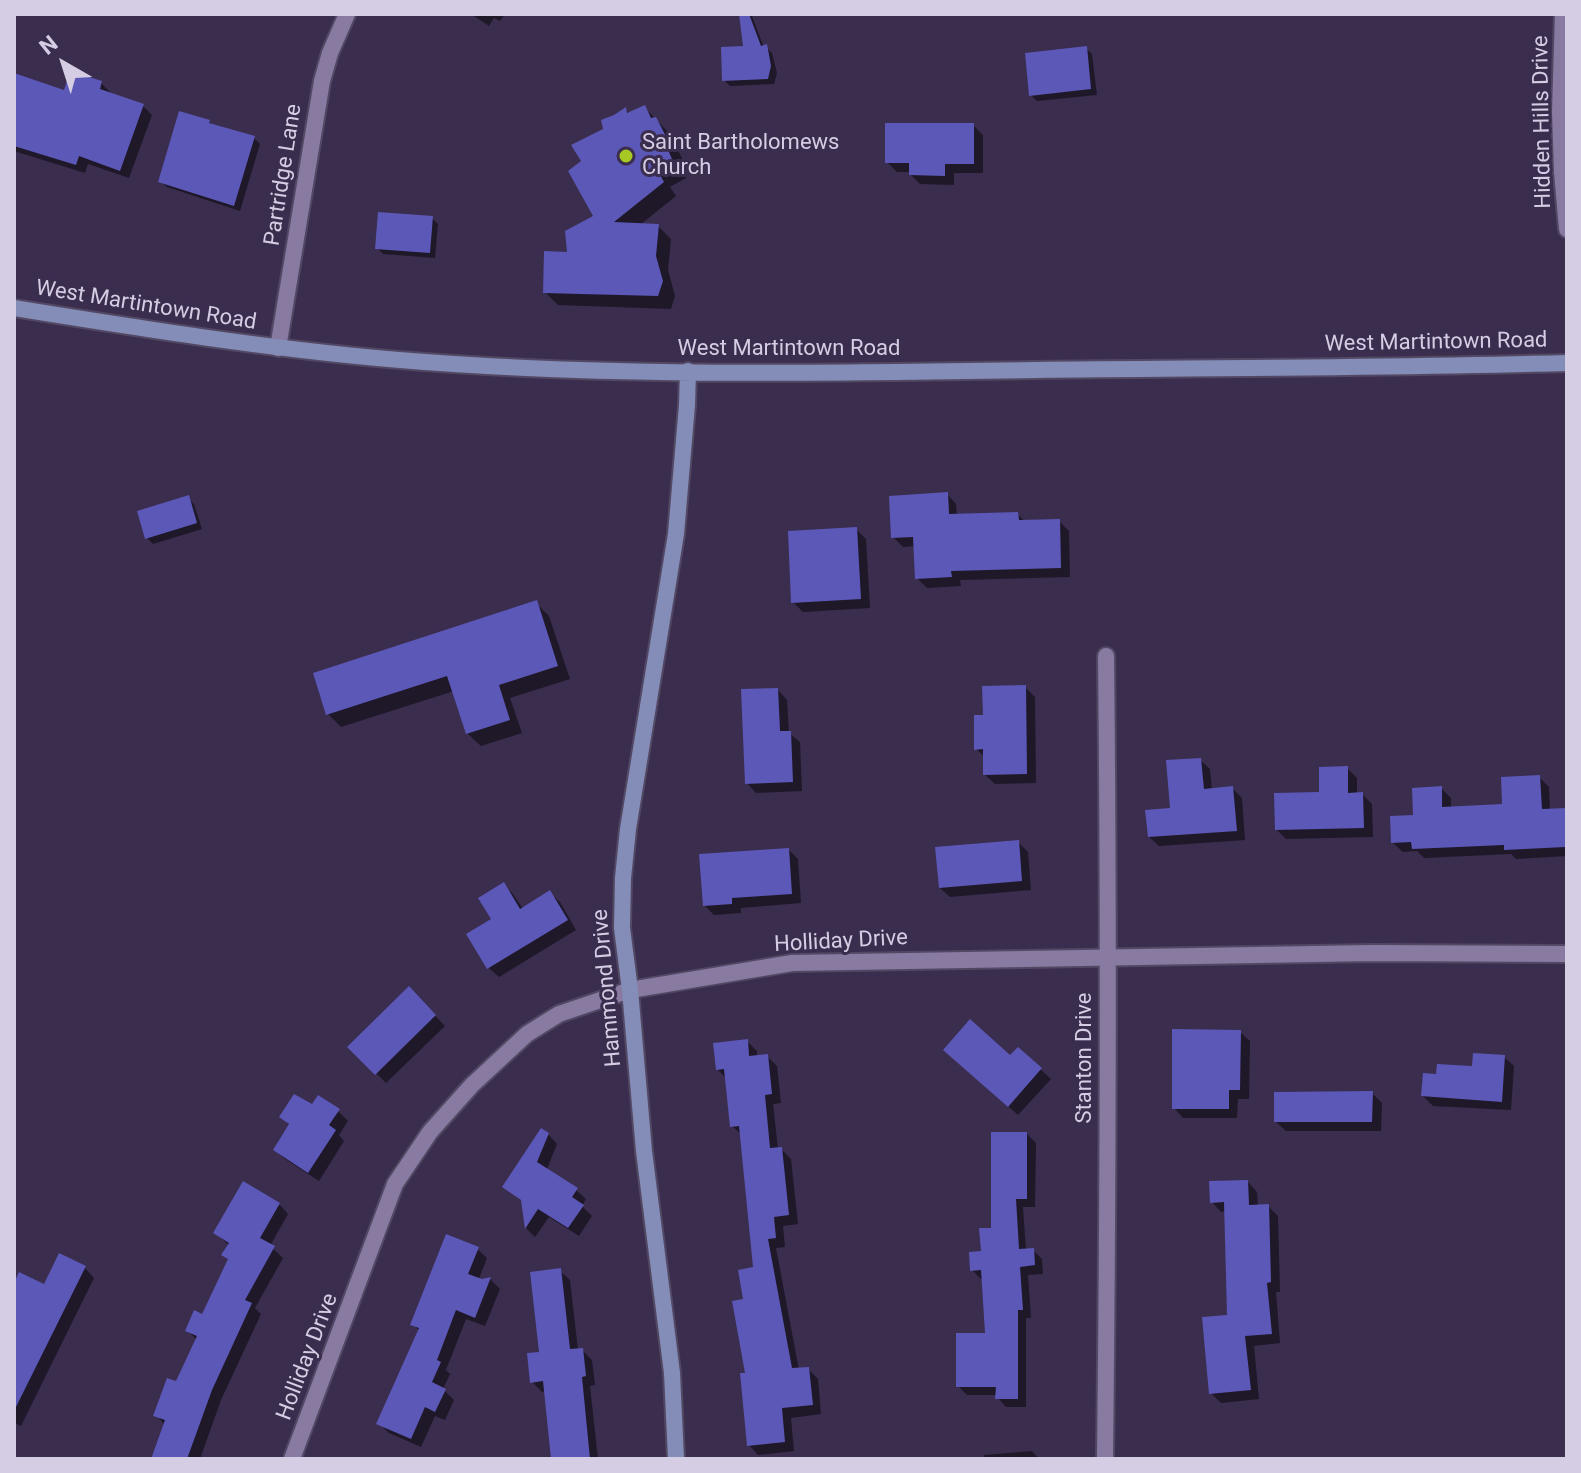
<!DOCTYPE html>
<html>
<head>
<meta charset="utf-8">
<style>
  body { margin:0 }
  #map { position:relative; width:1581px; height:1473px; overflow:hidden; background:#3a2d4e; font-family:Roboto,sans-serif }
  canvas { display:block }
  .frame { position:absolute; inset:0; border:16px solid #d5cde3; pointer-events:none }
  .north { position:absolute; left:24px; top:24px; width:80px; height:80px; -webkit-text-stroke:6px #3a2d4e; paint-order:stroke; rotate:321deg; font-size:22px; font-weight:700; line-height:32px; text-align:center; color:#d5cde3 }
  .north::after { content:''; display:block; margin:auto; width:28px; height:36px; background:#d5cde3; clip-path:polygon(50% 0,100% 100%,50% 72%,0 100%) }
</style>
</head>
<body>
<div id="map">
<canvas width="1581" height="1473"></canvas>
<div class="frame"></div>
<div class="north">N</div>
</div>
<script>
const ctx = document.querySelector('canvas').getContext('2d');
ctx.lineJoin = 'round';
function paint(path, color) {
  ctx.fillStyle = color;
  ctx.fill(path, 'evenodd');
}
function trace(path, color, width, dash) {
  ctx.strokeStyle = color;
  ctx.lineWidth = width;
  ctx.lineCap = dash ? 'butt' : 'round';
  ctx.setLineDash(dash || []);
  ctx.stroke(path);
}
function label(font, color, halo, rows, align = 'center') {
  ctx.font = font + ' Roboto,sans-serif';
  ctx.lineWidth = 6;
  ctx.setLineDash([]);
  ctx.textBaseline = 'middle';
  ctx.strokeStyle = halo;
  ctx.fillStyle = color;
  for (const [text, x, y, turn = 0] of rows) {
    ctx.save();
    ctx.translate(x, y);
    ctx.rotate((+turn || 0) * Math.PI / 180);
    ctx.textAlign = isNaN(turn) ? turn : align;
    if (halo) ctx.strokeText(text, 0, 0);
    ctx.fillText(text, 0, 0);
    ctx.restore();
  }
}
paint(new Path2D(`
  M471,14h34l-5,7 -6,-3 -5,8z
  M741,14h9l2,2 12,32 2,-1 6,6 5,20 -3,11 -44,2 -6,-6 22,-32z
  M1086,48l6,6 5,41 -60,6 -6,-6z
  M14,75l52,17 35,-9 9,9 -1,2 34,12 9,9 -23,63 -41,-14 -3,9 -71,-22z
  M644,107l25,26 15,29 -2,4 4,12 -16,9 6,9 -36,29 18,1 13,13 -3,31 7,26 -4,13 -113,-4 -13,-13 50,-75 -12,-55 23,-32 19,-20 5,4z
  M209,122l4,4 41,12 6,6 -20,67 -73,-24 -7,-6z
  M973,125l10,10v38h-29v12l-34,-1 -9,-9v-3h-14l-10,-10z
  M432,218l6,6 -3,34 -52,-4 -6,-6z
  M947,494l9,10 1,12 60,-2 9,8 33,-1 10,10 1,46 -110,3 1,6 -34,2 -10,-10 -2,-32 -12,1 -10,-10z
  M188,498l6,6 8,25 -49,15 -6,-6z
  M856,529l10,10 4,69 -67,4 -10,-10z
  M536,603l13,13 21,63 -60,19 12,35 -41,13 -14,-13 -13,-42 -113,36 -13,-13z
  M1025,687l10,10 1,86 -41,1 -10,-9v-18l-9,-8 9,-32z
  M778,690l9,10 2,33 11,9 2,49 -46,2 -9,-10z
  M1200,760l10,9 2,21 20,-2 10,10 3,42 -86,6 -10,-9 23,-27z
  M1347,768l10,10v16h5l10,10 1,33 -87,2 -9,-9 44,-37z
  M1539,777l10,10 1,24 17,-1v46l-51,3 -5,-5 -87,4 -7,-7 -14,1 -10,-9 48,-55 10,10v10l53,-2z
  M1018,842l10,10 3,38 -81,7 -10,-9z
  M789,850l9,9 3,44 -60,5v5l-27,2 -10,-10z
  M504,885l9,9 10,15 27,-16 10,9 16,28 -77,47 -10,-9 4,-48z
  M409,989l36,37 -59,57 -36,-36z
  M1240,1032l10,9 -1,58h-11l-1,19h-54l-9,-10z
  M747,1041l10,10v6l10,-1 10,10 4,37 -8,1 5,45h3l10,10 7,65 -15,2 2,21 -9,1 23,122 9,-1 10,10 3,35 -30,4 3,33 -36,4 -9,-10 -3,-145 10,-31 -14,-134 -10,-9 -5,-47 -9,-9z
  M1018,1049l33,30 -33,36 -63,-56 55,-1z
  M1504,1057l10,9 -3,44 -78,-4 -10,-10 15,-20 36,-8z
  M1372,1093l10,10 -1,28h-95l-10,-9z
  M312,1107l26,4 10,10 -9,14 5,6 -25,40 -34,-22 -10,-9 15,-24 -8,-9z
  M548,1134l9,10 -10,25 29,21 10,9 -4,7 10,10 -13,20 -30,-19 -14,20 -9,-9 -3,-26 -18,-16z
  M1027,1134l9,9 -1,64h-12l3,43h7l9,9 1,15 -15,1 3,43h-5v89h-20l-8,-9v-3h-31l-9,-9 29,-51 -4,-56h-2l-9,-9 11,-17 10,-24z
  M1248,1182l9,10 1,15 10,-1 10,10 2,76h-4l4,51 -26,3 5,53 -38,4 -10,-10 18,-76 -3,-106 -5,1 -9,-10z
  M279,1204l9,10 -18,32 13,12 -28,50 6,6 -40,86 -21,59h-47l12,-34 -9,-10 21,-32 20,-43 -10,-10 16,-14 27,-56 -1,-15 -14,-12z
  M477,1249l10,9 -8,21h11l10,10 -15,37 -19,-7 -20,51 4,4 -7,15 11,11 -9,20 -10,-4 -14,31 -32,-14 -10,-10 41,-92 -7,-6z
  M85,1268l9,10 -73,148 -7,-3v-136h31z
  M560,1271l10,9 8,70h4l10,10 3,25 -5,1 8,73h-45l-7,-68 -4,1 -10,-10 9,-29z
  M1032,1451l7,8h-55v-4z`), '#0007');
paint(new Path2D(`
  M739,14h10l12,32 6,-2 4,22 -3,13 -46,2 -1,-34 22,-1z
  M1087,46l4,43 -62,7 -4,-43z
  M70,71l32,10 -2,8 44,15 -24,67 -41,-15 -3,9 -62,-19v-73l50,17z
  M645,105l6,13 5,-1 16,31 -3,4 5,12 -15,9 5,9 -50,40 45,2 -3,32 7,25 -5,15 -115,-3 1,-42 23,1 -2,-21 28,-15 -25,-45 13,-10 -10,-16 32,-16 -2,-9 13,-5 12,-8 1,6z
  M179,111l31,9 -1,3 46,13 -21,70 -76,-24z
  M885,123h89v41h-29v12l-36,-1v-12h-24z
  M378,212l55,4 -3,37 -55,-4z
  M948,492l1,22 69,-2 1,8 41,-1 1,49 -110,3 1,6 -37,2 -2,-42 -22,1 -2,-42z
  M189,495l8,28 -52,16 -8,-28z
  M857,527l4,72 -70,4 -3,-72z
  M537,600l21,66 -59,19 11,35 -44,14 -19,-58 -121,39 -13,-42z
  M1026,685l1,89 -44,1v-26l-9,1v-35h9l-1,-29z
  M778,688l2,43h11l2,51 -48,2 -4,-95z
  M1201,758l3,31 29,-3 4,45 -89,6 -3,-27 25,-2 -4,-48z
  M1348,766v27l15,-1 1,36 -89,2 -1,-37 45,-1v-25z
  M1540,775l2,34 25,-1 -2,39 -61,3v-5l-92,4 -1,-7 -20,1 -1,-27 23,-1 -1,-27 30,-2v21l60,-3 -1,-27z
  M1019,840l3,41 -83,7 -4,-41z
  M789,848l3,46 -60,4v6l-29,2 -4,-52z
  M504,882l16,27 30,-19 18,30 -81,49 -21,-35 25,-15 -13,-21z
  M409,986l27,29 -61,60 -28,-28z
  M970,1019l40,36 8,-8 24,21 -34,39 -65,-57z
  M1172,1029l69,1 -1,60h-11v19h-57z
  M748,1039l1,17 19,-2 4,40 -7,1 5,53 12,-1 7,68 -15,2 2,21 -8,1 24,129 17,-1 4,38 -31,3 3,34 -38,4 -7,-73h5l-13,-72 11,-2 -5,-29 15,-3 -14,-141 -9,1 -6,-58 -8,1 -3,-27z
  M1473,1053l32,2 -3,47 -81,-6 2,-23 13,1 1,-10 35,2z
  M1373,1091l-1,31h-98v-30z
  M294,1094l18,10 6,-9 22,14 -11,16 7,5 -28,43 -35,-23 16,-26 -10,-7z
  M541,1128l8,5 -12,29 41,26 -6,9 12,8 -16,23 -30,-19 -13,20 -4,-29 -19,-13z
  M991,1132h36v67h-11l3,50 15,-1 1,17 -15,2 3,43h-5v89h-23l1,-12h-40v-54h29l-4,-63 -11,1 -1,-19 12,-1 -2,-23h12z
  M1248,1180l1,25 20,-1 2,78 -4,1 5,51 -27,2 6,54 -42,4 -7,-77 25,-2 -3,-113 -14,1 -1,-22z
  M243,1181l37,22 -20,35 15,8 -30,54 7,3 -40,87 -25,69h-36l14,-39 -12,-4 14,-38 9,3 21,-45 -12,-5 9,-21 8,4 26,-55 -7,-4 8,-12 -16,-10z
  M446,1234l33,13 -11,27 14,5 9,-2 -16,41 -19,-8 -19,50 4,2 -9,20 14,7 -11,23 -10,-5 -14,32 -35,-15 43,-96 -9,-3z
  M59,1253l27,13 -72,145v-128l5,-11 25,12z
  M561,1268l9,81 13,-1 3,28 -4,1 8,82h-39l-8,-78 -13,2 -3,-30 12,-1 -9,-80z`), '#5c58b8');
const street = new Path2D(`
  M1563,14l-3,98 2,60 5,57
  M278,348l44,-267 8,-28 17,-39
  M292,1459l103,-275 35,-52 42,-47 55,-51 32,-20 71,-24 162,-27 580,-10 195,1
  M1105,1459c3,-268 4,-535 1,-803`);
const secondary = new Path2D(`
  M14,308c137,22 273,44 411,54 203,15 407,11 610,8 177,-2 355,-2 532,-7
  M676,1459l-4,-86 -28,-222 -14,-161 -8,-62 1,-50 5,-49 48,-295 11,-129 1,-34`);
trace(street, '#534864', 20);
trace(secondary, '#534864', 20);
trace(street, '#887aa1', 16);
trace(secondary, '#838db7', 16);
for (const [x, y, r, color] of [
  [626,156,8,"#a6c822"]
]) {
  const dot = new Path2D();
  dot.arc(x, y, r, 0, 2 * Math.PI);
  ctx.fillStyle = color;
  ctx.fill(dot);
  trace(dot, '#3a2d4e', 3);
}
label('22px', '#d5cde3', '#3a2d4e', [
  ["Hidden Hills Drive",1543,122,-91],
  ["Partridge Lane",284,175,-81],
  ["West Martintown Road",146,306,9],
  ["West Martintown Road",1436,343,-1],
  ["West Martintown Road",789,349],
  ["Holliday Drive",841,942,-3],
  ["Hammond Drive",608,988,-95],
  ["Stanton Drive",1085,1058,-90],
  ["Holliday Drive",308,1357,-69]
]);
label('22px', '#d5cde3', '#3a2d4e', [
  ["Saint Bartholomews",642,143],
  ["Church",642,168]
], 'left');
</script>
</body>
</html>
